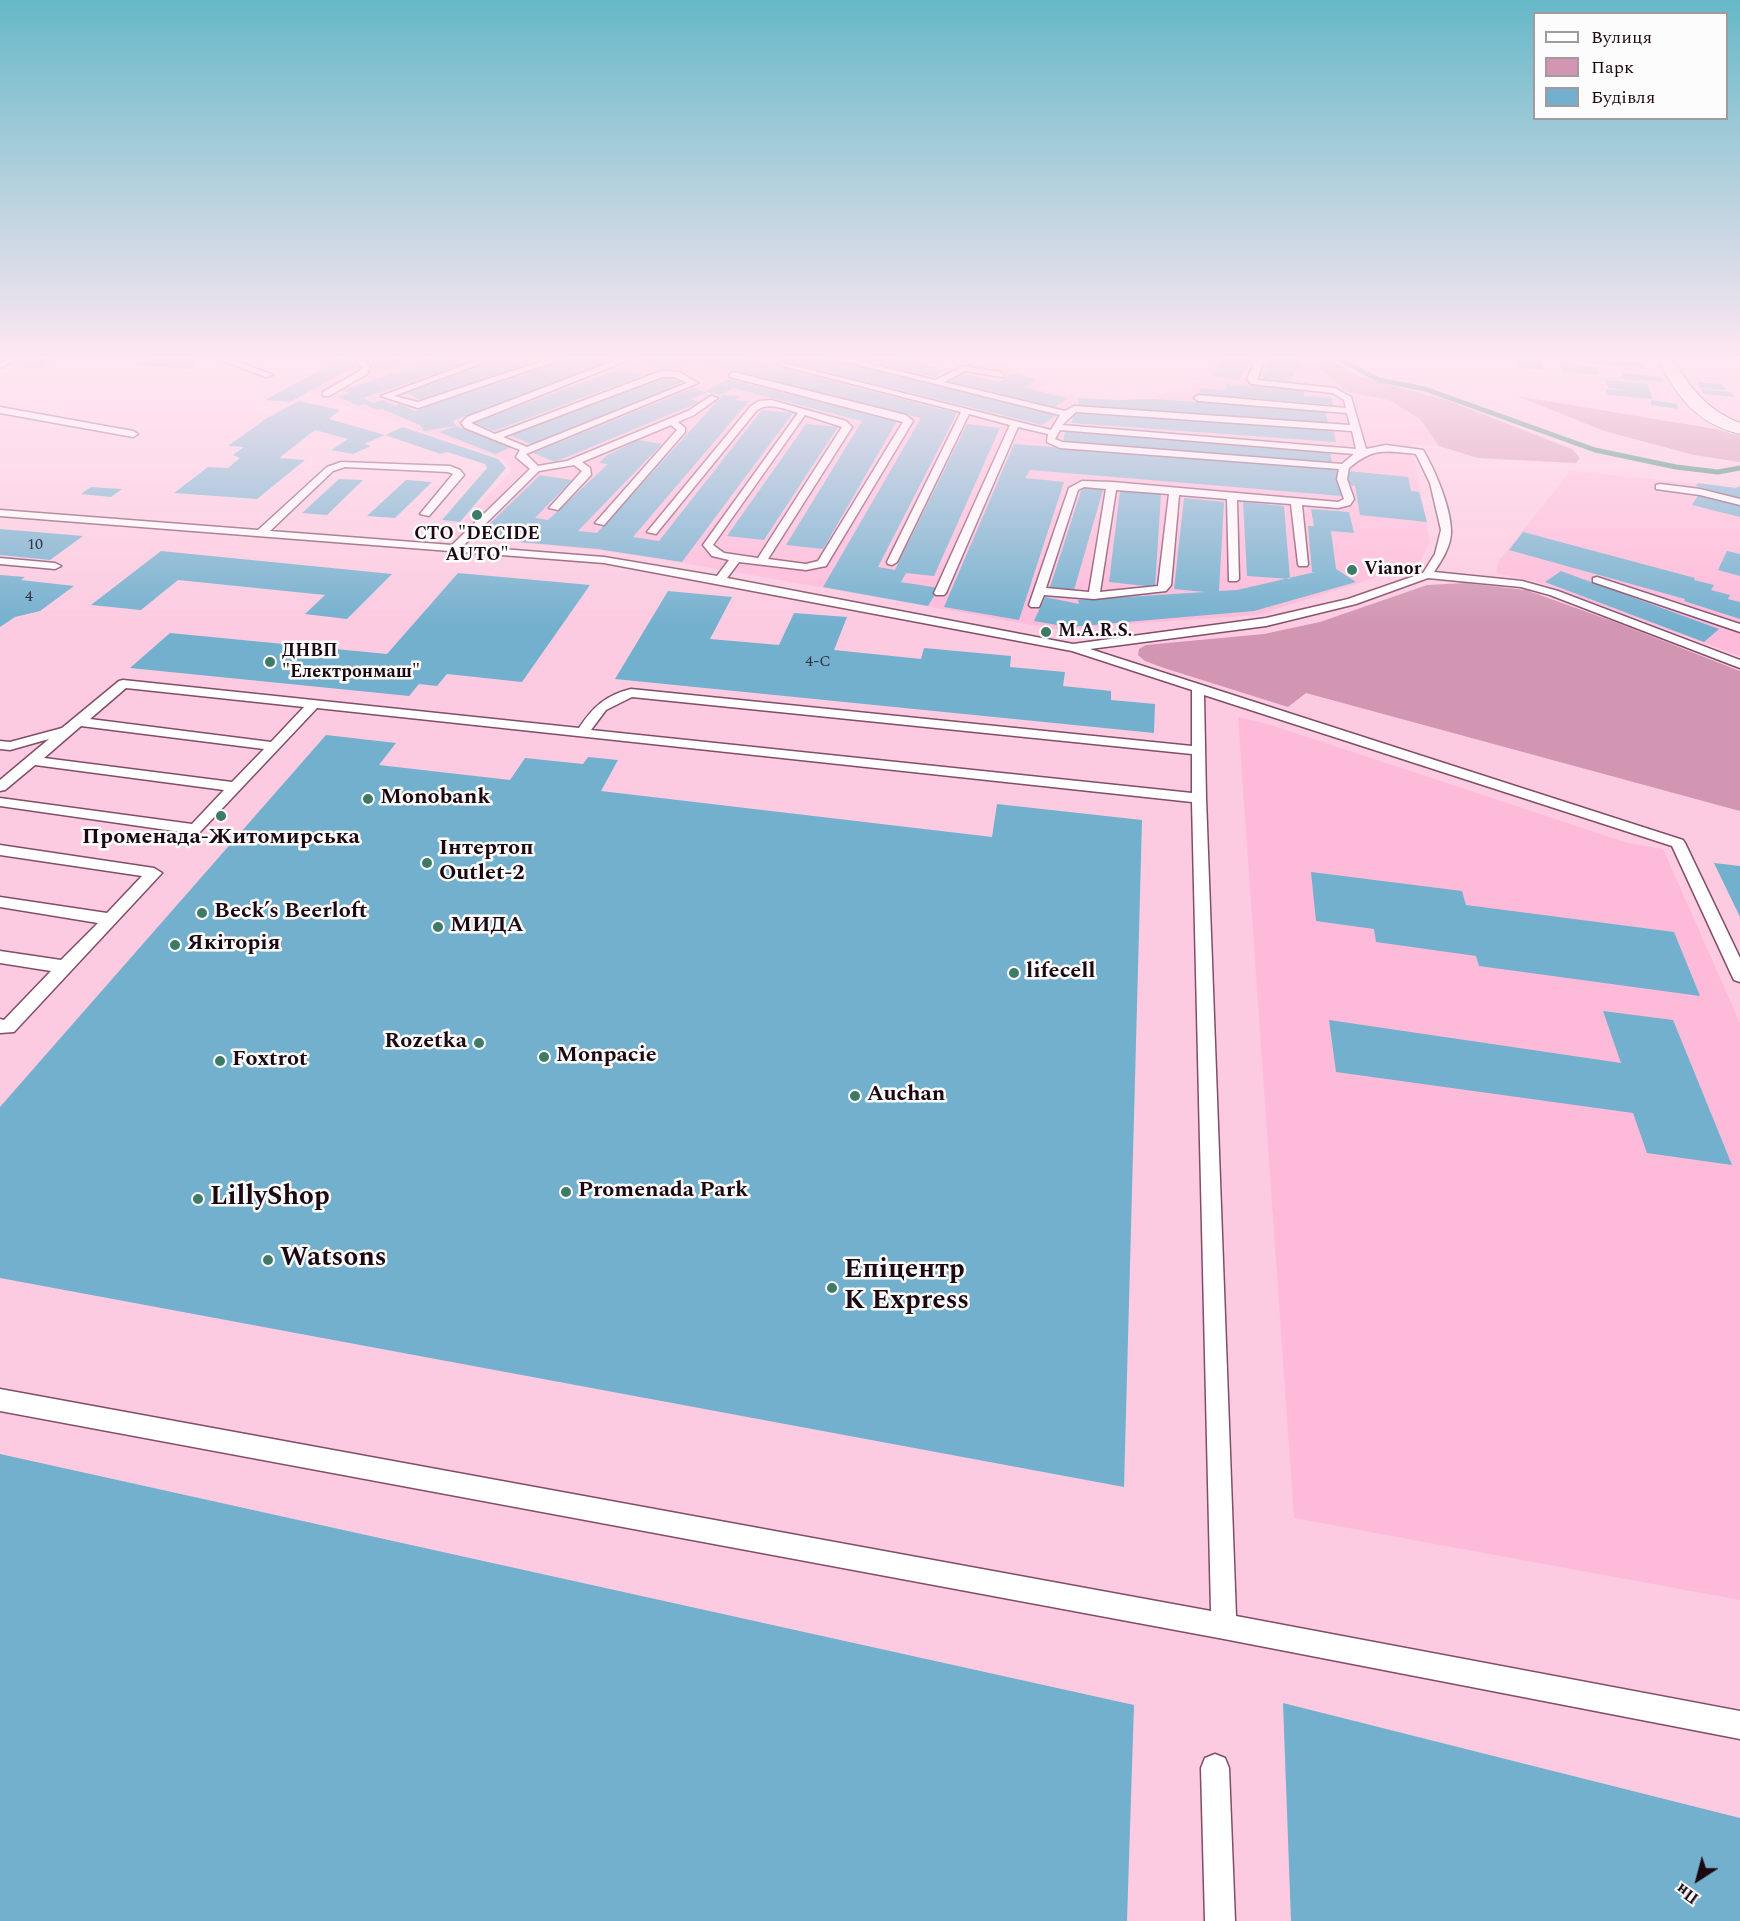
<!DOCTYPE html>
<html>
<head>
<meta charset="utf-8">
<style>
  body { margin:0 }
  #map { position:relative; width:1740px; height:1921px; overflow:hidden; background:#fccbe1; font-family:Spectral,serif }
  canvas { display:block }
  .legend { position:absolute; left:1533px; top:12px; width:195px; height:108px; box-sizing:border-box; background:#fcfcfc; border:2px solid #a29a9e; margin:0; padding:8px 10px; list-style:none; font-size:18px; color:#1c0812 }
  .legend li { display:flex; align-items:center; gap:12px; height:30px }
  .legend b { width:30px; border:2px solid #a29a9e }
  .north { position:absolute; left:1668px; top:1849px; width:60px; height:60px; -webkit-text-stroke:4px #fcfcfc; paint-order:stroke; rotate:216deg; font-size:16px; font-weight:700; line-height:24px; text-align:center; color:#1c0812 }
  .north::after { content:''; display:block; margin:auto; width:21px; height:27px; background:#1c0812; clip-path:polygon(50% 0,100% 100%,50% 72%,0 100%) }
</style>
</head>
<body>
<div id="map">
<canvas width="1740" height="1921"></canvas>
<ul class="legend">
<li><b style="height:8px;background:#fff"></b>Вулиця</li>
<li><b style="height:16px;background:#d295b2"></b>Парк</li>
<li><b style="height:16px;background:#72b0ce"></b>Будівля</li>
</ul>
<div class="north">Пн</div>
</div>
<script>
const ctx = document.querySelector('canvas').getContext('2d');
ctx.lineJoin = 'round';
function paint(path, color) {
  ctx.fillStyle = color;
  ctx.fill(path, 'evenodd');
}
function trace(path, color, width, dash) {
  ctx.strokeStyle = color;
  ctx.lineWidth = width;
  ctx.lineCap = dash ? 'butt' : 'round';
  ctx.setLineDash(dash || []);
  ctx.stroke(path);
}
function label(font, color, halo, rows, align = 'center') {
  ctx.font = font + ' Spectral,serif';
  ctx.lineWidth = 5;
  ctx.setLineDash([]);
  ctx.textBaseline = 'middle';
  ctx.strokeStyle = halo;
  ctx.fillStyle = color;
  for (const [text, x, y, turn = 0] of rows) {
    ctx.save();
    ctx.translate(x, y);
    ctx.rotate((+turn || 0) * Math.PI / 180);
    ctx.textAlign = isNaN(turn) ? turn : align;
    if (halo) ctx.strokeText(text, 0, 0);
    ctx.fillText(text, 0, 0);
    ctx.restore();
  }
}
paint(new Path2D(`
  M350,359h556l42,10 16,-10h7l27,4 51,20 -8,6 51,12 53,-2 66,-20 1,-20h98l37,33 42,8 31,19 19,27 -27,-1 18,97 -9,18 -30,13 -135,42 -201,14 -366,-65 -84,-13 -155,-15 62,-66 -11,-12 -193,-66 49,-27z
  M1570,471l170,17v168l-199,-73 -45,-10 2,-11z
  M1238,717l33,8 357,118 35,6 77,174v577l-446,-82z`), '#febad9');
paint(new Path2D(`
  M1310,359h20l30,18 89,24 123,48 8,9 -4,5 -98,-5 -39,-12 -19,-27 -31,-19 -42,-8z
  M1517,396l198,33 25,7v26l-46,-7 -90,-24z
  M1465,583l61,7 89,32 125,49v140l-434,-118 -18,14 -124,-39 -19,-7 -7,-6 1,-6 7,-4 118,-11 56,-12 107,-37z`), '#d295b2');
trace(new Path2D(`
  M1339,359l40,21 46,9 170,61 81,17 42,5 22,-4`), '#388770', 5);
paint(new Path2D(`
  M38,359h17l-17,10 -16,-2z
  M147,359h46l10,1 -16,9 -50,-4z
  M333,359h17l6,7 -66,36 -25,-2 68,-37 -6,-1z
  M385,359h21l-18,10 -16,-3z
  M421,359l56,1 -114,38 11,5 8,-3 13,6 5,-2 15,7 117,-42 35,-10h51l-165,62 3,5 -32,5 -4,-6 -38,-16 -4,1 -14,-6 -5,2 -21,-9 12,-4 -7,-3 85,-28z
  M502,359l21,8 -100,34 -20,-9z
  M637,359h108l212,54 -79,154 17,3 72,-146 33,4 -66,148 -28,-3 -5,9 38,6 -11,18 -105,-19 98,-169 -226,-57 -31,10z
  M774,359h53l231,55 -16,11z
  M862,359h39l45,11 -12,7z
  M1224,359h27l-12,21 -26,-4z
  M1272,359h30l-12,24 -29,-4z
  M1515,359l26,2 2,9 -27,-3z
  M1593,359l51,4 2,6 -52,-6z
  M1560,364l36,3 3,8 -36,-3z
  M622,368l21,7 -149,56 -21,-8z
  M958,372l41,10 13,-9 25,6 -13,9 44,10 -13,9 -111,-26z
  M1621,373l40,4 3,5 -40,-3z
  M667,376l22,7 -158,61 -21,-9z
  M728,379l169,42 -74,128 -37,-4 76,-124 -129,-33 -13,7 -15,-4z
  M1605,380l42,4 6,15 -45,-4 -3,-6 33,2 -30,-3z
  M1697,382l25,2 4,6 -26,-2z
  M1226,384l77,6 1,6 28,2 1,7 -134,-11 1,-6 26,2z
  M693,388l14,5 -16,6 9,3 -145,60 -22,-9z
  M1701,389l30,3 4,5 -31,-3z
  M723,395l16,1 -4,4 14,1 -116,136 26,4 103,-131 31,3 -111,149 -84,-13 -123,-11 65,-63 32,5 -37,38 13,2 60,-56 -9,-1 7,-7 32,-16 24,4 -84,87 19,2z
  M1079,398l38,2 37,-1 171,12 3,12 -250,-17z
  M1651,400l26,4 1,5 -27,-4z
  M299,401l41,9 -11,9 56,16 18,-8 95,32 8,9 -46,54 -18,-2 45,-52 -2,-4 -38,-12 -6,2 -56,-19 -21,9 7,2 -18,8 -22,-4 17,-11 -33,-9 -36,28 26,2 -48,39 -83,-6 34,-26 20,1 12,-10 -7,-3 11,-8 -16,-1 39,-28z
  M1074,410l259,19 3,13 -264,-19z
  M806,424l32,3 -74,113 -37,-4z
  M456,426l56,21 -17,7 -56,-22z
  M1065,431l265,20 2,11 -269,-20z
  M1014,444l323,26 5,26 -312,-26 -5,8 39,4 -45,138 -75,-13z
  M1348,471l60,6 3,14 8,1 8,30 -67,-7 -5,-29 -5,-1z
  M339,479l24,1 -36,35 -25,-2z
  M406,480l26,2 -37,36 -28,-2z
  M1698,483l38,5 4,-2v13l-44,-13z
  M91,487l31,2 -11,8 -30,-3z
  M1082,488l21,2 -29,100 -24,-3z
  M1120,491l41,3 -6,93 -46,-5z
  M1699,494l41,10v13l-48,-12z
  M1184,498l40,4 -5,89 18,-1 78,-18h-3l-4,-46h6l-3,-17 38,3 5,21 -23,-2 5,38 20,13 -102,29 -185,16 -35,-6 11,-24 34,7 -1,-4 127,-8 -31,-3z
  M1243,502l41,4 6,73 -43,-3z
  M0,529l83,7 -33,24 -50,-5z
  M1523,532l172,46 -1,2 20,5 -3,5 19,5 -2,4 12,3v17l-56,-18 1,-2 -176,-49z
  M161,551l231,23 -45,45 -42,-5 20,-19 -147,-15 -37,30 -50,-5z
  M1727,551l13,3v22l-22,-6z
  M1561,571l158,58 -15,13 -159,-60z
  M458,573l132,12 -68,97 -75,-8 -10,12 -18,-2 -10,12 -279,-28 40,-35 217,21z
  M0,575l25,2 -4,3 53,6 -34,25 -25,6 -15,10z
  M668,591l64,6 -22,42 69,6 15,-32 53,4 -13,33 87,9 3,-11 87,8 -1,11 55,5 -2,14 48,5v9l44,4 -1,29 -539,-54z
  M326,735l70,8 -17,22 131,15 15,-22 58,6 5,-7 30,3 -17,31 391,46 5,-33 145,16 -18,667 -1124,-209v-171z
  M1714,863l26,3v51z
  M1311,872l151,19 4,14 208,27 26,64 -221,-30 -3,-10 -100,-14 -2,-13 -58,-8z
  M1603,1011l70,9 59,145 -85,-12 -14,-40 -297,-41 -7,-52 292,43z
  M0,1454l1134,251 -7,216h-1127z
  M1283,1703l457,115v103h-449z`), '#72b0ce');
const service = new Path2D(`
  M7,359h11l-18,9v-5z
  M218,359h13l42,16 -7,2z
  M353,359h9l8,6 -3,9 -38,22h-6v-4l38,-22 2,-2z
  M481,359h12l-99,37 24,6 131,-43h13l-144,49 -37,-12z
  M619,359h12l-160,64 24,11 166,-63 18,1 19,11 -172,71 12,12 29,-5 121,-50 23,-15 7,2 -24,17 -16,7 7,6v4l-81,93 -9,-2 82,-93 -6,-5 -89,37 8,6 1,7 -33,35 -9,-2 33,-37 -8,-6 -35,6 -76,75 141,11 113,19 12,-16 -17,-4 -9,-11 95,-132c-14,-4 -28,-11 -41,-3l-101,124 -9,-2 104,-126 8,-5 12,-1 75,21 6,6 -84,132 38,5 12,-3 85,-139 -173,-45 -1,-2 4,-3 173,43 7,6 -87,145 -20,4 -67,-8 -12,16 346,66 193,-26 82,-19 75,-26 12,-19 6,-24 -11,-47 -14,-29c-31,-3 -42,-7 -67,14l-2,11 7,20 -4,6 -12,3 -36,-3 6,59 -1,2h-8l-1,-2 -7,-60 -54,-4 2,79 -2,2h-8l-2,-82 -48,-4 -8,90 -5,6 -72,8 -50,-4 -5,12h-8l-2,-2 40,-117 13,-7 30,1 226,20 6,-3 -7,-20 2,-10 -279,-21 -13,-6 1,-8 -30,-7 -72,166 -2,2h-8l-2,-2 76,-168 -41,-11 -72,148 -5,3 -4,-1 -1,-2 74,-150 -182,-47 4,-2 268,67 9,-15 -225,-56h15l85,21 29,-14 36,6 4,3 -1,2 -38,-6 -21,11 121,29 9,-5 276,19 -3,-12 -149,-12 -4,-3 4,-3 148,13 -2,-8 -11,-7 -82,-9 -4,-5 9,-20h8l-7,21 78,8 16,9 15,52 20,-4 37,5c12,20 27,56 28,79 1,16 -9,31 -17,43l88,9 36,10 182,69v8l-190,-73 -29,-8 -93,-9 -72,26 -90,22 -176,23 593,191 2,3 55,115v24l-6,-2 -2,-4 -60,-130 -468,-151 2,103 30,818 504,95v28l-516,-100 -1224,-228v-22l1211,222 -19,-809 -875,-94 -117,124 -5,2 -195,-28v-8l192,26 32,-34 -189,-25 -30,25 -5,1v-11l49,-41 -39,11 -10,-1v-8l10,1 52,-14 57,-47 4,-1 456,48c14,-21 27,-33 52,-39l561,57v-56l-120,-39 -468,-88 -604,-47v-6l258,20 69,-63 14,-5 109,4 10,4 4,5 -35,41 -9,-2 33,-40 -5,-2 -103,-5 -12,4 -63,60 182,14 78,-76 -14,-12 4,-7 -55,-22 -4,-5 6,-6zM662,377h13l12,6 -160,64 -24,-10zM1076,412l276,19 4,18 -294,-24zM805,415l37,12 -84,131 -34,-5 -11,-8zM1060,430l294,24 -12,10 -280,-22 -7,-3zM1084,487l22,2 -17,103 -43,-4 32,-98zM1116,490l53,4 -11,92 -58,6zM126,688l178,19 -33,35 -181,-23zM632,697l560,57v39l-601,-63 15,-20zM81,726l183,23 -32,33 -188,-24z
  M0,407l133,24 5,3 -5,3 -133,-24z
  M1660,484l40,5 40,10v6l-40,-10 -44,-6v-4z
  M0,558l55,5 6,3 -6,3 -55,-5z
  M1597,577l143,47v8l-147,-50v-4z
  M0,845l154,23 8,5 -148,159 -14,1v-14l4,1 47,-49 -51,-8v-12l61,9 37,-37 -98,-16v-10l107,16 35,-37 -142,-21z
  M1215,1754l10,4 4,10 6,153h-30l-4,-153 4,-10z`);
const minor = new Path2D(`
  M1657,359h16c18,30 34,51 67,64v11c-45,-11 -62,-37 -83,-75z`);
trace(service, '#814d67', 3);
trace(minor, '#814d67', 2);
paint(service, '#fff');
paint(minor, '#fff');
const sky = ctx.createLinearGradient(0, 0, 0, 628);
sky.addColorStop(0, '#66b8c8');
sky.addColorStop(0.57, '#fee8f2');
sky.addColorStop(1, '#fee8f200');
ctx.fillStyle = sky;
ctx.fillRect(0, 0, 1740, 628);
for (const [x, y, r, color] of [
  [477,515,6,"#3e7b67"],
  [1352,570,6,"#3e7b67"],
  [1046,632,6,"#3e7b67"],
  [270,662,6,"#3e7b67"],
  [368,799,6,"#3e7b67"],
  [221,816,6,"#3e7b67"],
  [427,863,6,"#3e7b67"],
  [202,913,6,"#3e7b67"],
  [438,927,6,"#3e7b67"],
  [175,945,6,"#3e7b67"],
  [1014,973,6,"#3e7b67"],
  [479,1043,6,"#3e7b67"],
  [544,1057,6,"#3e7b67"],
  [220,1061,6,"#3e7b67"],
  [855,1096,6,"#3e7b67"],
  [566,1192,6,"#3e7b67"],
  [198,1199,6,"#3e7b67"],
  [268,1260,6,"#3e7b67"],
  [832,1288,6,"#3e7b67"]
]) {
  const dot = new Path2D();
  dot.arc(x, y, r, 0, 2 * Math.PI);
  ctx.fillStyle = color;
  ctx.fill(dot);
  trace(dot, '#fcfcfc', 2);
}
label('16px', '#323241', null, [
  ["10",35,546],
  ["4",29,598],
  ["4-С",818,663]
]);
label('bold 18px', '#1c0812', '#fcfcfc', [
  ["СТО \"DECIDE",477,535,"center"],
  ["AUTO\"",477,556,"center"],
  ["Vianor",1364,570],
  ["M.A.R.S.",1058,632],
  ["ДНВП",282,652],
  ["\"Електронмаш\"",282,673]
], 'left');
label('bold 22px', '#1c0812', '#fcfcfc', [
  ["Monobank",380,799],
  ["Променада-Житомирська",221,839,"center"],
  ["Інтертоп",439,850],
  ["Outlet-2",439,875],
  ["Beck’s Beerloft",214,913],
  ["МИДА",450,927],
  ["Якіторія",187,945],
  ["lifecell",1026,973],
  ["Rozetka",467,1043,"right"],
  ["Monpacie",556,1057],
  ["Foxtrot",232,1061],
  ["Auchan",867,1096],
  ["Promenada Park",578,1192]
], 'left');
label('bold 27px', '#1c0812', '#fcfcfc', [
  ["LillyShop",210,1199],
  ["Watsons",280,1260],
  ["Епіцентр",844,1272],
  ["К Express",844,1303]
], 'left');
</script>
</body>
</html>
